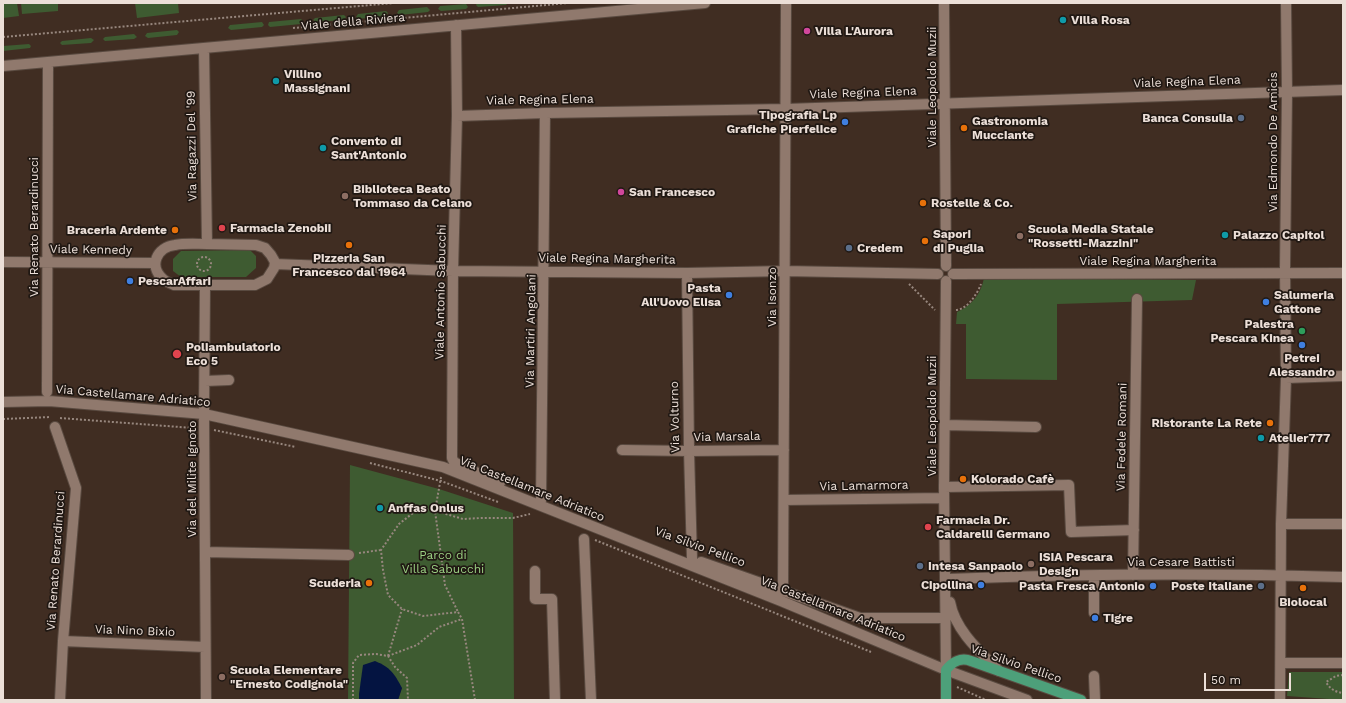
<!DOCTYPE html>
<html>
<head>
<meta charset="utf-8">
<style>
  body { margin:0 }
  #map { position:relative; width:1346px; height:703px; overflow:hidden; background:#402d22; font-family:"Work Sans",sans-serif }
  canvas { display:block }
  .frame { position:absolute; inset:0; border:4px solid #ecdfd8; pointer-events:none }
  .scale { position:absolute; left:1204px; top:673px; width:87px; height:18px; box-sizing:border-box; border:2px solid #ecdfd8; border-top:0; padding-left:5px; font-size:12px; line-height:14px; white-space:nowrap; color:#ecdfd8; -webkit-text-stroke:3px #201813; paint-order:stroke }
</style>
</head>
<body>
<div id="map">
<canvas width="1346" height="703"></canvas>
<div class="frame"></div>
<div class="scale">50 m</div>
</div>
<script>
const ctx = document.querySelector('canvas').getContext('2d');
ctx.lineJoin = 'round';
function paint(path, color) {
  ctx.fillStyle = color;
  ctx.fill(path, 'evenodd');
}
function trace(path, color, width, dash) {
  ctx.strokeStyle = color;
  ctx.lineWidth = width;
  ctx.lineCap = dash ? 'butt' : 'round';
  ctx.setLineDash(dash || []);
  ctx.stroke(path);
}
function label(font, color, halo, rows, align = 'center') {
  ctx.font = font + ' "Work Sans",sans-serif';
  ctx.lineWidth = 3.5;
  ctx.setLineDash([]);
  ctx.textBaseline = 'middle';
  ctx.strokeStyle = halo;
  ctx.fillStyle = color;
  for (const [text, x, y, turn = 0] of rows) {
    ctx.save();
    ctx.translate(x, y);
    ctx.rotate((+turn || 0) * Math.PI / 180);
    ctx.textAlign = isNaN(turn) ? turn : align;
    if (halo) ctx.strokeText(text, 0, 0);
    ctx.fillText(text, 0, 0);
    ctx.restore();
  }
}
paint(new Path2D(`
  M3,3h14l2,13 -16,2z
  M21,3h37v8l-36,3z
  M135,3h43l1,10 -42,5z
  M477,3h31l-2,2 -28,2 -2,-2z
  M466,4l2,3 -2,2 -25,2 -3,-2 2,-3z
  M427,7l3,3 -2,2 -28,3 -3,-2 2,-3z
  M386,11l2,2 -2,3 -28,3 -2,-2 2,-3z
  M344,15l2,2 -2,3 -28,2 -3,-2 2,-2z
  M301,19l2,2 -2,3 -31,3 -2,-2 1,-3z
  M262,22l2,3 -2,2 -31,3 -3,-2 2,-3z
  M177,30l2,2 -2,3 -29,3 -3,-2 2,-3z
  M134,34l3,3 -3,2 -29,2 -2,-2 2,-2z
  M91,38l3,2 -3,3 -29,2 -2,-2 2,-2z
  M29,44l2,2 -1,2 -27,3v-5z
  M250,250l6,6v12l-10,9h-65l-8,-6v-12l8,-8z
  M984,278l212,2 -4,20 -135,4v76l-91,-1v-55h-10l1,-12c15,-7 24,-18 27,-34z
  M350,465l89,24 74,24 1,187h-116l4,-12 -43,6v6h-11z
  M1289,672h54v28l-56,-4z`), '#3e5b31');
paint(new Path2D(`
  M375,661c15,6 19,12 27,27l-4,12h-39v-6l4,-29z`), '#041441');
const minor = new Path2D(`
  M944,3l2,263
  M456,25l1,91 -4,155 -1,187 2,4 4,2 42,19
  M204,48l3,196
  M3,66l702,-63
  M457,116l88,-3 241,-4 557,-19
  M207,244l49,1 9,3 6,7 4,7 -1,6 -7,11 -12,6h-81c-4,-2 -8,-3 -11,-6 -15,-13 -6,-32 12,-34 10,-2 21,-1 32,-1z
  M3,262l152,1
  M275,264l178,7 234,2 98,-2 153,3
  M687,273l2,178 3,108
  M953,274l390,-1
  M946,281l-2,206 2,183
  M205,286l-1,128 2,286
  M1286,378l57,-2
  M205,381l24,-1
  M47,392l1,-330
  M3,402l46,-1 155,13 239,53 338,134 165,69 81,30
  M945,425l91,2
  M55,427l21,61 -13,153 -3,59
  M622,450l67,1 95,-1
  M944,487l125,-2 2,47 63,-2
  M784,500l160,-2
  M541,501l4,-388
  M1281,524h62
  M584,539l7,161
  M205,552l144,3
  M701,562l159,56h85
  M535,571v28h17l3,101
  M1133,575l4,-276
  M1094,576v37
  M948,579c131,-5 263,-6 395,-2
  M783,591l3,-588
  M950,602c5,28 30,50 49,69
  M63,641l142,6
  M1281,663h62
  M1094,676l1,24
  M1280,700l1,-176 5,-146 -1,-110 2,-176 -1,-89`);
const major = new Path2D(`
  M946,700v-30c6,-8 15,-13 25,-9l110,39`);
trace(minor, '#594a40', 12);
trace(major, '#594a40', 12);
trace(new Path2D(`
  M293,28l275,-25
  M3,37l391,-34
  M197 264a7 7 0 1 1 14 0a7 7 0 1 1-14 0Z
  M909,284l26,26
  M956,310c12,-1 21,-16 25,-26
  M60,418l133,10
  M3,419l47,-2
  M214,430l82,17
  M370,463l71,18 57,21
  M441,477l-6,34 10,74 13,27
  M595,540l276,112
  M359,553l22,-3
  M388,656l29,-11 22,-18 23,-8
  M388,656l14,-47
  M1343,675l-7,1 -10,6c4,7 9,10 17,11
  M957,687l29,13
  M353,700v-37l6,-8 17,-1 12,2 7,11 12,11 1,22
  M475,700l-13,-81 -4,-7 -35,4 -21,-7 -14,-14 -5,-25 -2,-20 18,-26 14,-11 16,-4 34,10 18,-1h32l17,-4`), '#97877e', 2, [2, 2]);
trace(minor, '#90796d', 10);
trace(major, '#4da07a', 10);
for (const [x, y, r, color] of [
  [1063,20,4,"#0f9aa8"],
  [807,31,4,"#d1479c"],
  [276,81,4,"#0f9aa8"],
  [1241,118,4,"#5c6f8a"],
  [845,122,4,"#3f7fe0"],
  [964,128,4,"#e8710a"],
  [323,148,4,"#0f9aa8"],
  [621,192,4,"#d1479c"],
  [345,196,4,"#8d6e63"],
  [923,203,4,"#e8710a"],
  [222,228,4,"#e0444e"],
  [175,230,4,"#e8710a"],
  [1225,235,4,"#0f9aa8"],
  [1020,236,4,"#8d6e63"],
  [925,241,4,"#e8710a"],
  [349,245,4,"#e8710a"],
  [849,248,4,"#5c6f8a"],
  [130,281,4,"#3f7fe0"],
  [729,295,4,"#3f7fe0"],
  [1266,302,4,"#3f7fe0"],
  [1302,331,4,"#2e9e5b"],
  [1302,345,4,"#3f7fe0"],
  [177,354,5,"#e0444e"],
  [1270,423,4,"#e8710a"],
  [1261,438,4,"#0f9aa8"],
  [963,479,4,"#e8710a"],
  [380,508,4,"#0f9aa8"],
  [928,527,4,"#e0444e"],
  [1031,564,4,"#8d6e63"],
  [920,566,4,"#5c6f8a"],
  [369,583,4,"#e8710a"],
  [981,585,4,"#3f7fe0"],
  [1153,586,4,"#3f7fe0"],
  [1261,586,4,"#5c6f8a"],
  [1303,588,4,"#e8710a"],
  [1095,618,4,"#3f7fe0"],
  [222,677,4,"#8d6e63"]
]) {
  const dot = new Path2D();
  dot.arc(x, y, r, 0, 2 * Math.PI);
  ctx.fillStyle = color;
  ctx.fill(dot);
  trace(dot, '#201813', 1.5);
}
label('bold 12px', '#ecdfd8', '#201813', [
  ["Villa Rosa",1071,20],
  ["Villa L'Aurora",815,31],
  ["Villino",284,74],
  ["Massignani",284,88],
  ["Tipografia Lp",837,115,"right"],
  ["Grafiche Pierfelice",837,129,"right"],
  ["Banca Consulia",1233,118,"right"],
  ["Gastronomia",972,121],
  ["Mucciante",972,135],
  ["Convento di",331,141],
  ["Sant'Antonio",331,155],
  ["Biblioteca Beato",353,189],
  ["Tommaso da Celano",353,203],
  ["San Francesco",629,192],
  ["Rostelle & Co.",931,203],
  ["Farmacia Zenobii",230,228],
  ["Scuola Media Statale",1028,229],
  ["\"Rossetti-Mazzini\"",1028,243],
  ["Braceria Ardente",167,230,"right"],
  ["Sapori",933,234],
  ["di Puglia",933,248],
  ["Palazzo Capitol",1233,235],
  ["Credem",857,248],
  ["Pizzeria San",349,258,"center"],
  ["Francesco dal 1964",349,272,"center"],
  ["PescarAffari",138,281],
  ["Pasta",721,288,"right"],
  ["All'Uovo Elisa",721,302,"right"],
  ["Salumeria",1274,295],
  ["Gattone",1274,309],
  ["Palestra",1294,324,"right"],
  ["Pescara Kinea",1294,338,"right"],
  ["Poliambulatorio",186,347],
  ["Eco 5",186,361],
  ["Petrei",1302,358,"center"],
  ["Alessandro",1302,372,"center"],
  ["Ristorante La Rete",1262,423,"right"],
  ["Atelier777",1269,438],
  ["Kolorado Cafè",971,479],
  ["Anffas Onlus",388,508],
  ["Farmacia Dr.",936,520],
  ["Caldarelli Germano",936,534],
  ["ISIA Pescara",1039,557],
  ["Design",1039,571],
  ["Intesa Sanpaolo",928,566],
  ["Scuderia",361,583,"right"],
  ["Cipollina",973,585,"right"],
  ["Pasta Fresca Antonio",1145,586,"right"],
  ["Poste Italiane",1253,586,"right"],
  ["Biolocal",1303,602,"center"],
  ["Tigre",1103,618],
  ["Scuola Elementare",230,670],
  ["\"Ernesto Codignola\"",230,684]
], 'left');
label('12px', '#ecdfd8', '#201813', [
  ["Viale della Riviera",353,22,-5],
  ["Viale Regina Elena",1187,82,-2],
  ["Viale Leopoldo Muzii",932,87,-90],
  ["Viale Regina Elena",863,93,-2],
  ["Viale Regina Elena",540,100,-1],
  ["Via Edmondo De Amicis",1273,142,-90],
  ["Via Ragazzi Del '99",192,146,-91],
  ["Via Renato Berardinucci",34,227,-90],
  ["Viale Kennedy",91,250,1],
  ["Viale Regina Margherita",607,259,1],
  ["Viale Regina Margherita",1148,261],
  ["Viale Antonio Sabucchi",441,292,-89],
  ["Via Isonzo",772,297,-90],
  ["Via Martiri Angolani",531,331,-89],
  ["Via Castellamare Adriatico",133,396,5],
  ["Viale Leopoldo Muzii",932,416,-90],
  ["Via Volturno",675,417,-91],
  ["Via Marsala",727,437,-1],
  ["Via Fedele Romani",1122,437,-89],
  ["Via del Milite Ignoto",192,479,-90],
  ["Via Lamarmora",864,486,-1],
  ["Via Castellamare Adriatico",532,489,22],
  ["Via Silvio Pellico",700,547,20],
  ["Via Renato Berardinucci",56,561,-86],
  ["Via Cesare Battisti",1181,562],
  ["Via Castellamare Adriatico",833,609,22],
  ["Via Nino Bixio",135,631,2],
  ["Via Silvio Pellico",1016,664,19]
]);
label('12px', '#9bd083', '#201813', [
  ["Parco di",443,555],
  ["Villa Sabucchi",443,569]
]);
</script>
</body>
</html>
